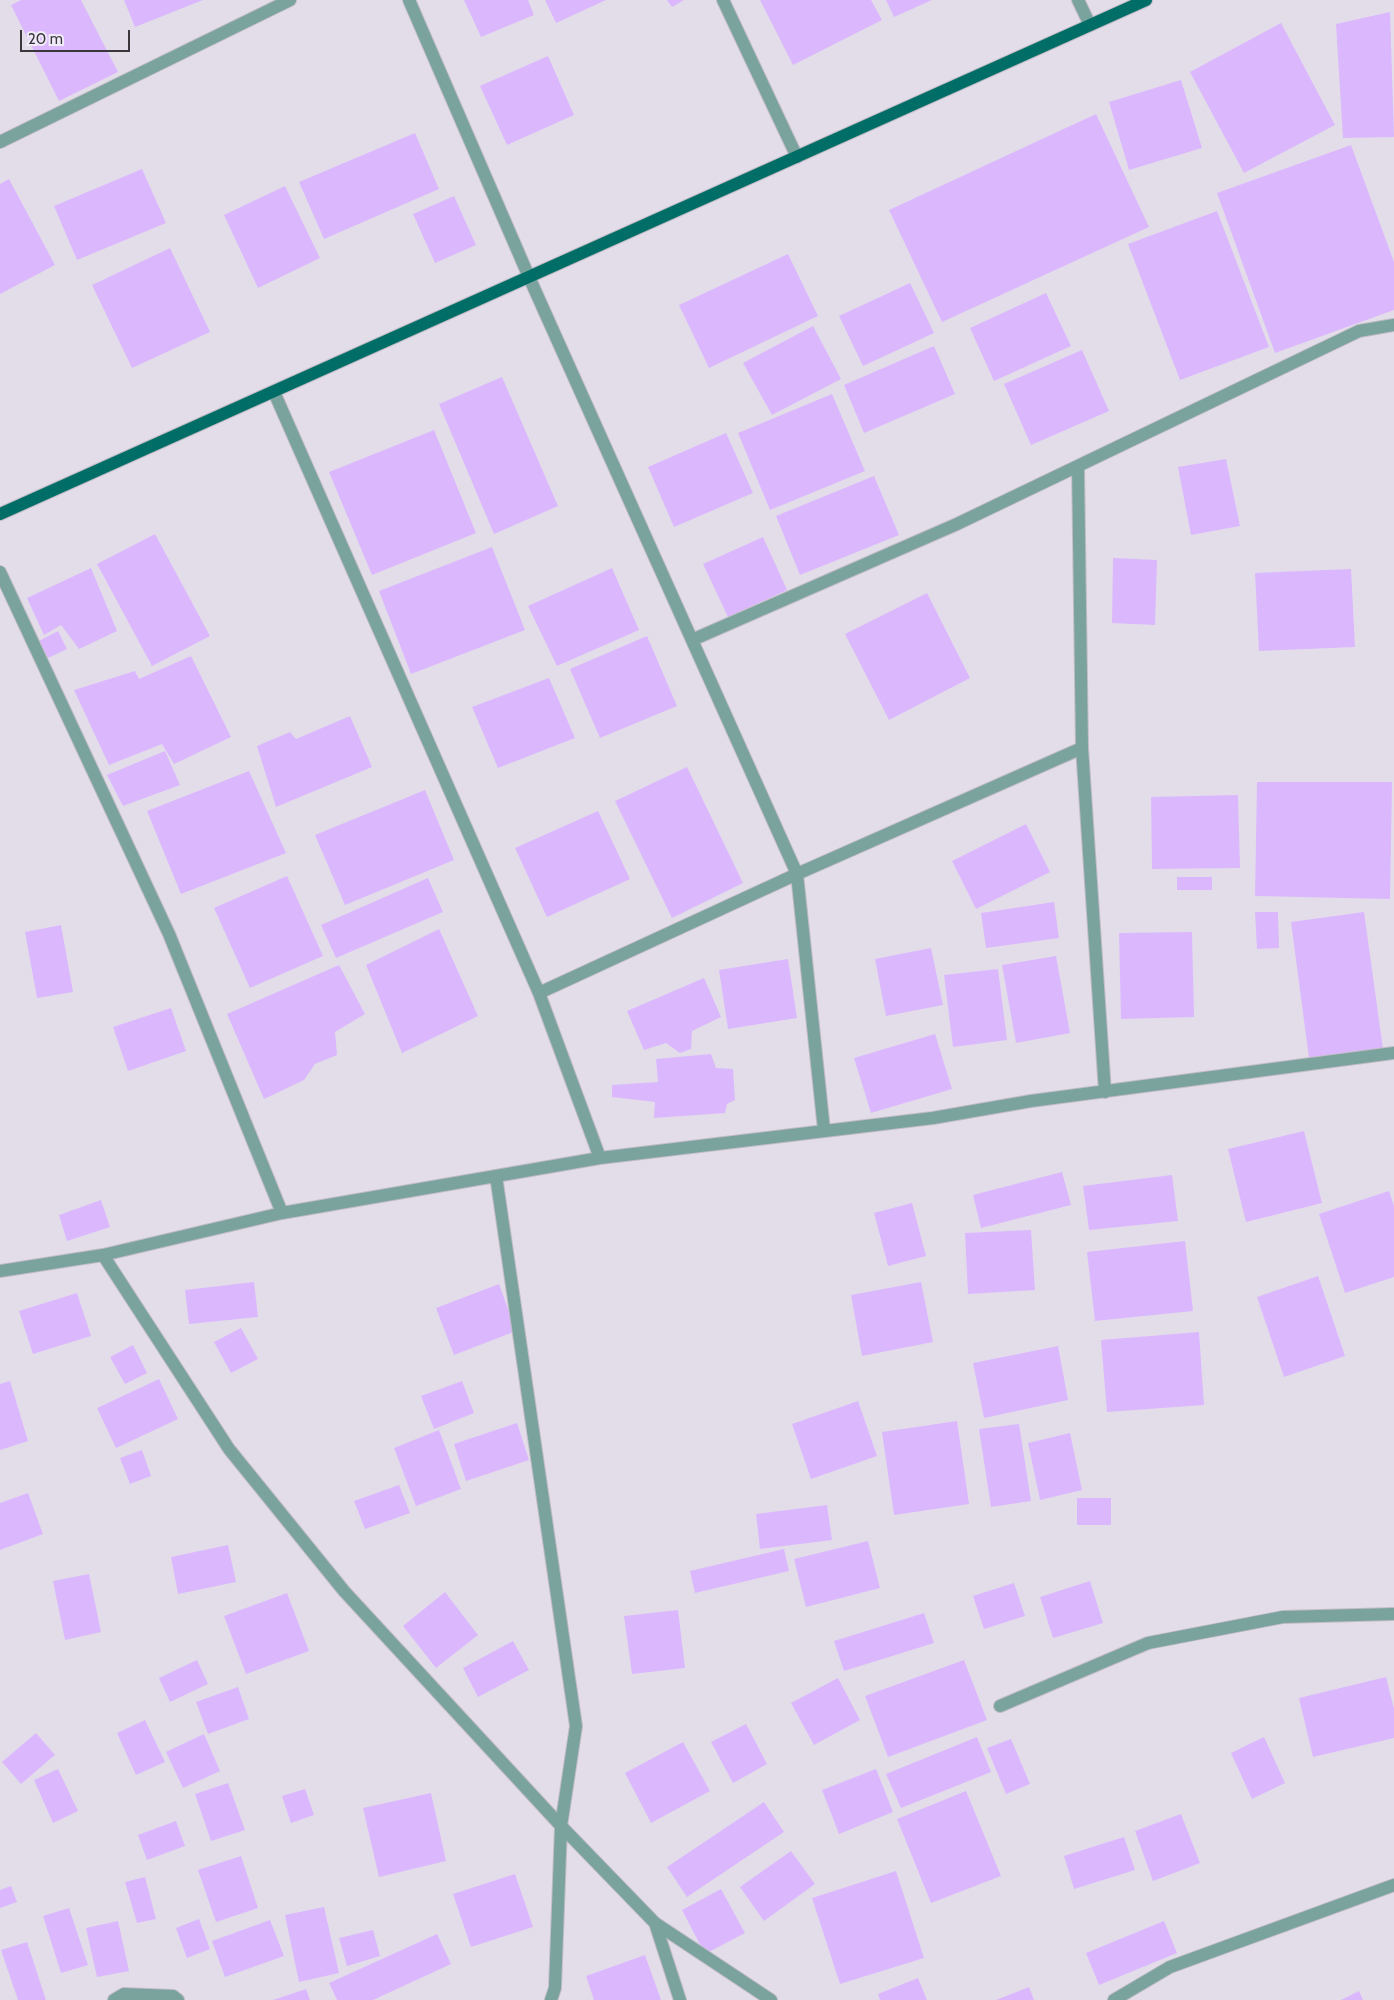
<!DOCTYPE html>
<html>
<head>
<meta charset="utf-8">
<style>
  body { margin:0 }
  #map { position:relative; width:1394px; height:2000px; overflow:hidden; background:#e3ddea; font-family:Cabin,sans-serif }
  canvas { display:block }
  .scale { position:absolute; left:20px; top:30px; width:110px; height:22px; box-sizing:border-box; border:2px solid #39373c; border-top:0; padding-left:6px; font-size:15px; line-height:18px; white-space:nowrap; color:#39373c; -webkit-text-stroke:4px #f1eaf8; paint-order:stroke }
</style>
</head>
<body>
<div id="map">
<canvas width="1394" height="2000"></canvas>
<div class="scale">20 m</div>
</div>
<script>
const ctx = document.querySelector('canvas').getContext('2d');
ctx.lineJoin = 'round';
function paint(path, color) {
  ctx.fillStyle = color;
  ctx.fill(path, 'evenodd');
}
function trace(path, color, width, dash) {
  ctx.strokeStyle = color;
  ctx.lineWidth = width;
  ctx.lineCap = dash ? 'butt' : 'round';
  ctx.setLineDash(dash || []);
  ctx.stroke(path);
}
paint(new Path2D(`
  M21,0h60l37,72 -59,29 -48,-96z
  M124,0h79l-68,27z
  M464,0h64l6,15 -53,22z
  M545,0h61l-50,23z
  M667,0h17l-12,7z
  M760,0h111l11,20 -89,45z
  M886,0h46l-38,17z
  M1390,12l4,125 -51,1 -7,-114z
  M1281,23l54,102 -91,48 -54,-101z
  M548,56l26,59 -67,30 -27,-59z
  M1181,80l21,68 -73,22 -20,-68z
  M1096,114l53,113 -207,95 -53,-112z
  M415,133l24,56 -115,50 -25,-57z
  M1351,145l43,117v48l-119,43 -58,-160z
  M142,169l24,54 -89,37 -23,-54z
  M9,179l46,86 -55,29v-110z
  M285,186l35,72 -62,30 -34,-73z
  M454,196l22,49 -41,18 -22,-49z
  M1217,211l52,136 -89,33 -52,-136z
  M170,248l40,84 -78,36 -40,-83z
  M788,254l30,62 -109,52 -30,-63z
  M910,283l24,50 -71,33 -24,-50z
  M1046,293l25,53 -77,35 -24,-53z
  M813,326l28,53 -69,36 -29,-52z
  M934,346l21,48 -91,39 -20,-48z
  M1082,350l27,61 -78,34 -27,-61z
  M502,377l56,129 -64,28 -55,-130z
  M832,394l33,77 -95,39 -32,-77z
  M434,430l42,103 -104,42 -43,-103z
  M726,433l27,60 -79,34 -26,-60z
  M1226,459l14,67 -49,9 -13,-68z
  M874,476l25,59 -99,40 -24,-59z
  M155,534l55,102 -58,30 -55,-102z
  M763,537l24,53 -59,27 -25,-53z
  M492,547l33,83 -114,44 -32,-83z
  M1113,558l44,2 -2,65 -43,-2z
  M91,568l26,63 -38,18 -18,-24 -17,10 -17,-37z
  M612,568l27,62 -82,36 -29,-60z
  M1351,569l4,78 -96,4 -4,-78z
  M927,593l43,85 -81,42 -44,-86z
  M58,631l9,18 -19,9 -9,-17z
  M647,636l30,70 -77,32 -30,-69z
  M191,656l40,81 -57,27 -12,-20 -53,21 -35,-75 61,-19 4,8z
  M549,678l26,60 -77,30 -26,-61z
  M350,716l22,51 -96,40 -19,-61 33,-14 6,7z
  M165,751l15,34 -57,21 -16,-31z
  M687,767l56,116 -71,35 -57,-117z
  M249,771l37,82 -105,41 -34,-83z
  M1257,782h135l-2,117 -135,-3z
  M425,790l29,70 -109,45 -30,-70z
  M1238,795l2,73 -88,1 -1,-72z
  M598,811l32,68 -83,38 -32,-69z
  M1026,824l24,48 -74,37 -24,-48z
  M287,876l36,80 -73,32 -36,-80z
  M1177,877h35v13h-35z
  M428,878l15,34 -107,46 -15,-33z
  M1054,902l5,36 -73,10 -5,-35z
  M1255,912h23l1,36 -22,1z
  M1364,912l19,137 -74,9 -18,-136z
  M61,925l12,67 -36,6 -12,-66z
  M439,929l39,87 -76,37 -36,-88z
  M1192,932l2,85 -73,2 -2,-86z
  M931,948l12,57 -57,11 -11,-57z
  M1056,956l14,77 -54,10 -14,-78z
  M788,959l9,59 -69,11 -9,-59z
  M339,965l26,49 -30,18 2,23 -22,9 -11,16 -40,19 -37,-85z
  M998,969l9,71 -54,7 -9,-72z
  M704,978l17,39 -29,14 -1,18 -11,4 -14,-10 -22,7 -17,-39z
  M171,1008l15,43 -58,20 -15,-44z
  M935,1034l17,55 -81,24 -17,-55z
  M711,1054l5,14 17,1 2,31 -8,4 -2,9 -71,5 1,-16 -43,-5v-12l46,-3 -2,-23z
  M1304,1131l18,72 -76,19 -18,-73z
  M1062,1172l9,33 -90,23 -8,-33z
  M1172,1175l6,46 -89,9 -6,-44z
  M1389,1191l5,15v71l-49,16 -26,-79z
  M101,1200l9,27 -43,14 -8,-26z
  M912,1203l14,53 -38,10 -14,-53z
  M1031,1230l4,60 -67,4 -3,-61z
  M1185,1241l8,70 -98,10 -8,-69z
  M1318,1276l27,80 -61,21 -27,-80z
  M254,1282l4,35 -69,7 -4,-34z
  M921,1282l12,60 -71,14 -11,-61z
  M499,1284l17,47 -62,24 -18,-47z
  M77,1293l14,43 -58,18 -14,-43z
  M241,1328l17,31 -27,14 -17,-31z
  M1199,1332l5,73 -97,7 -6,-72z
  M133,1345l14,28 -22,11 -15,-27z
  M1058,1346l10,54 -84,18 -11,-55z
  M159,1379l19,40 -62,29 -19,-40z
  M10,1381l18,60 -28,9v-66z
  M462,1381l12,32 -40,16 -13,-33z
  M858,1401l19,55 -66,23 -19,-55z
  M957,1421l12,83 -75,11 -12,-83z
  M517,1423l12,37 -63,21 -12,-37z
  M1019,1424l12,77 -40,6 -12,-78z
  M439,1430l22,59 -45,17 -22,-58z
  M1070,1433l12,57 -42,10 -12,-57z
  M142,1450l9,26 -21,8 -10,-26z
  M399,1485l11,28 -45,16 -11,-28z
  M28,1493l15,41 -43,16v-47z
  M1077,1498h34v27h-34z
  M827,1505l5,35 -72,9 -4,-35z
  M868,1541l12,47 -74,19 -12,-48z
  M228,1545l8,37 -58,12 -7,-37z
  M784,1549l5,22 -94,22 -5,-22z
  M89,1574l12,58 -36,8 -12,-59z
  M1090,1581l13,42 -50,15 -13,-41z
  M1014,1583l11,33 -41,13 -11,-33z
  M445,1592l33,43 -42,33 -33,-42z
  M287,1593l22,58 -63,23 -22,-58z
  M678,1610l7,58 -53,6 -8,-58z
  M924,1613l10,30 -90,28 -10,-30z
  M513,1641l16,29 -51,27 -15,-29z
  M197,1660l11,24 -38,18 -11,-24z
  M964,1660l23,60 -99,37 -23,-61z
  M1386,1677l8,32v29l-81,19 -14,-59z
  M838,1678l22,42 -46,25 -23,-42z
  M238,1687l11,32 -41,15 -12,-32z
  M145,1720l20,42 -29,13 -19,-42z
  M746,1724l21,40 -34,19 -22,-41z
  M36,1733l19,22 -34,29 -19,-22z
  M204,1734l16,37 -37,17 -17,-36z
  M977,1737l14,35 -90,36 -15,-34z
  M1264,1737l21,46 -33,16 -21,-46z
  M1011,1739l19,45 -24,10 -19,-46z
  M683,1742l27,49 -59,32 -26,-50z
  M58,1769l20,42 -25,12 -19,-43z
  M876,1769l17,43 -54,22 -17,-44z
  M228,1783l17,47 -34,11 -16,-47z
  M305,1789l9,26 -23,8 -9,-27z
  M966,1791l35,85 -70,27 -34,-84z
  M431,1793l15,68 -67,16 -16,-69z
  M764,1802l20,30 -97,65 -20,-30z
  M1181,1814l19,49 -47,18 -18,-50z
  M176,1821l9,25 -38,14 -9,-25z
  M1124,1837l11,33 -61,19 -10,-33z
  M791,1851l24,33 -51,37 -24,-34z
  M241,1856l17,52 -42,14 -18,-52z
  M896,1871l28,87 -84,26 -28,-86z
  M515,1874l18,53 -62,20 -18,-53z
  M145,1877l11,42 -19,4 -12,-41z
  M11,1886l6,16 -17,6v-18z
  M721,1889l24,44 -40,21 -23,-44z
  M324,1907l15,66 -40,9 -14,-67z
  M69,1908l19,57 -27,8 -18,-57z
  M199,1919l11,30 -23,9 -11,-30z
  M270,1920l14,36 -59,21 -13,-36z
  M118,1921l11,50 -32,6 -11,-49z
  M1164,1921l13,32 -78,32 -13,-32z
  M373,1930l7,26 -33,10 -8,-28z
  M437,1934l14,30 -78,36h-36l-8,-17z
  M27,1942l19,58h-28l-17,-50z
  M645,1955l16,45h-67l-8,-24z
  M918,1978l9,22h-47l-2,-6z
  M1029,1987l5,13h-38z
  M306,1989l4,11h-37z
  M1359,1991l4,9h-22z`), '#dbb8fd');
const minor = new Path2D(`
  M409,0l120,277 268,597 27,256
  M723,0l74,157
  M1078,0l12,25
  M0,142l290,-142
  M274,392l265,601 61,165
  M1078,466l4,282 23,344
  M0,572l169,362 113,279
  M692,640l265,-116 402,-193 35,-6
  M539,993l258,-119 285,-126
  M496,1176l80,550 -15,100 -6,162 -4,12
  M103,1255l126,194 115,142 217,235 94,97 116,77
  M0,1271l103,-16 179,-42 318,-55 333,-40 98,-17 363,-48
  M1000,1706l148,-63 135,-26 111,-3
  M655,1923l25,77
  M114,2000l10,-6 49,2 5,4
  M1114,2000l56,-33 224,-82`);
const major = new Path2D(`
  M0,514l1146,-514`);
trace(minor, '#c1bcc7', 14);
trace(major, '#c1bcc7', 14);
trace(minor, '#7aa39d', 12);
trace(major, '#006e66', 12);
</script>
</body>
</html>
